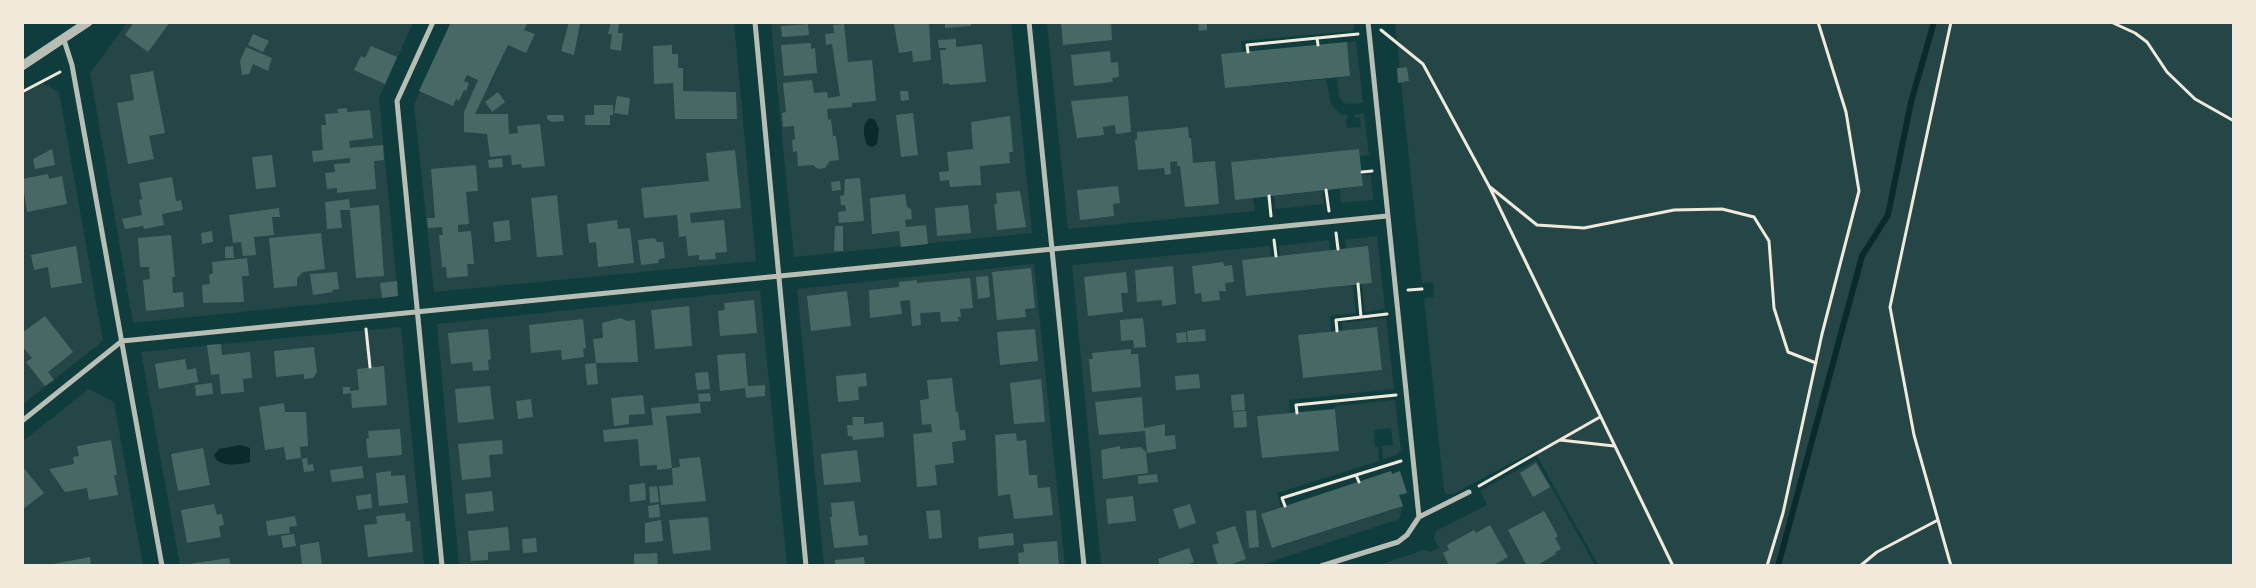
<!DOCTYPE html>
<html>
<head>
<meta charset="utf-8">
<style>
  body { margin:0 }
  #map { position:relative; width:2256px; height:588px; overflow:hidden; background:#0f3d3e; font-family:"Fira Sans",sans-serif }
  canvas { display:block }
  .frame { position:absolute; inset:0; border:24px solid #f1e9da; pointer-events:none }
</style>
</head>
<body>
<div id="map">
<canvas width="2256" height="588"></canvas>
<div class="frame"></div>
</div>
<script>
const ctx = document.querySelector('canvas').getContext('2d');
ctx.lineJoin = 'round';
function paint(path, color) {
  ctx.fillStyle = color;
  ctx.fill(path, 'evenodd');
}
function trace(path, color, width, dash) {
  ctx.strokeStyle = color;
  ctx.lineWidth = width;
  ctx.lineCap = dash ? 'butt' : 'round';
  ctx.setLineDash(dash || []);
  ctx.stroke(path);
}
paint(new Path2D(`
  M127,23h286l-34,75 19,198 -265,27 -43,-250z
  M518,23h216l22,238 -322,31 -20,-188 20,-44 56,25z
  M771,23h240l21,210 -238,24z
  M1047,23h307v8l-113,10 1,11 -21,2 4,34 101,-9 5,25 10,11h7v3l-2,1 1,9 14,-1 -1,-10 -5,1 -1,-3 10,-2 5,42 -9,1 -1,-7 -128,13 4,37 18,-1 2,13 -187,18z
  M1395,23h837l1,542h-635l-64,-114 -81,43h-7l-2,-4 -20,-192 10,-1 -1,-15 -11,1 -21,-201 8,-1 -2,-14 -7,1z
  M1356,41l7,62 -18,1 -6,-7 -2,-19 13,-2 -3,-34z
  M42,83l17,9 44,249 -80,63v-310z
  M1362,175h9l2,25 -32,3 -1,-14 23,-3z
  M1322,191l2,13 -49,5 -1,-13z
  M1377,236l8,73 -20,3 -3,-28 10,-2 -4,-36 -22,3 -1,-9z
  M1329,240l1,10 -50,6 -1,-10z
  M1270,246l1,11 -29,3 4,36 107,-11 3,28 -26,3 1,16 -33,4 5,42 79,-8 -5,-43 -34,3 -1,-7 44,-5 8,71 -105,11 1,13 -33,3 5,42 77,-7 -4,-45 60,-6 6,50 -5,5 -13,4 -1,-13 11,-1 -2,-17 -17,2 1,17h3l1,14 -102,32 4,14 -20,7 12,34 130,-42 -4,13 -138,46h-160l-29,-300z
  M1034,264l31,301h-241l-27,-276z
  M760,290l27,275h-328l-22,-241z
  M401,327l23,238h-244l-39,-213z
  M89,389l25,13 29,163 -120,1v-125z
  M1536,460l59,105 -219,1 47,-16 7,2 9,-4 -5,-9 2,-8 51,-26 -7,-14z`), '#244646');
paint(new Path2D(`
  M870,118l5,2 4,9 -2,15 -5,3 -5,-2c-3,-9 -6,-21 3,-27z
  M240,445l10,3v14c-11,3 -32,6 -36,-7l5,-6z`), '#0a2a2b');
trace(new Path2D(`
  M1778,566l84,-310 26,-41 23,-113 23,-80`), '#0a2a2b', 6);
paint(new Path2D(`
  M134,22h36l-22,30 -23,-17z
  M451,22h77l-4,8 11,4 -9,19 -18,-8 -33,69h33l1,20 9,-1 -1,-7 23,-2 5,42 -23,2 -1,-4 -9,1 -1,-10 -21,2 -3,-23 -23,-2v-20l14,-32 -11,-5 -3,6 5,2 -3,8 -2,-1 -5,11 -3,-2 -3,7 -34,-15z
  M569,22l11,2 -6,31 -13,-4z
  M611,22h8l-1,11h5l-2,18 -11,-2 2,-15h-4z
  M895,22h34l2,38 -18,2 -1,-11 -13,2 -5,-29z
  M945,22h26v4l-26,2z
  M1061,22h50l1,18 -49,5z
  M1198,22h9v8l-8,1z
  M808,24l1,11 -27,2 -1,-11z
  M844,24l4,38 24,-2 4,41 -24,2v4l-25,2 1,11 3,-1 2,17h3l3,24 -9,1 -5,7 -7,1 -5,-4 -15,1 -1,-15 -4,1 -1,-12 3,-1 -1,-13 -11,1 -1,-14 4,-1 -3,-29 29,-3 2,13 13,-1 1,6 12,-2 -8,-52 -6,1 -1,-11 9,-1 -1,-8z
  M253,34l16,7 -6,11 -15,-7z
  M956,39v8l26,-3 4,38 -37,3v-2l-6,1 -3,-34h6v-2h-7l-1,-8z
  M1347,42l3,34 -125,12 -4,-34z
  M811,43v6l4,-1 2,25 -33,3 -3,-31z
  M672,45v9h6v14h5v23l53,1 1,27h-62l-2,-36 -19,1 -1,-38z
  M371,46l26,11 -12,27 -31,-14 7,-14 4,2z
  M246,47l26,11 -4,13 -15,-7 -4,10 -7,1 -2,-14z
  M1110,51l1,12 7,-1 1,15 -7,1 1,4 -39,4 -3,-31z
  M1407,67l2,14 -11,2 -1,-15z
  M153,71l12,62 -16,3 5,23 -26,5 -11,-61 17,-3 -4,-25z
  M900,91h8l1,9 -8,1z
  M498,92l7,10 -13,10 -7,-10z
  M617,96l13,2 -2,17 -14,-2z
  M1128,96l3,36 -15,2 -1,-9 -12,2 1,8 -27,3 -6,-37z
  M594,105h19v10h-3v10h-25v-10h9z
  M347,108v4l23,-2 3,28 -24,3 1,7 33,-3 1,15 -10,1 2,28 -39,4v-5l-10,1 -2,-16 10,-1 -1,-8 16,-1v-5l-37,4 -1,-11 11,-1 -2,-25h5l-1,-11 13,-1 -1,-4z
  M913,113l5,42 -17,2 -5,-42z
  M547,115h16l1,6 -12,1 -5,-3z
  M1010,116l3,36h-4l1,11 -30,3 1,19 -31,2 -1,-7 -9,1 -1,-9 10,-1 -2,-19 26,-3 -2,-27z
  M1188,127l1,11h2l2,25 22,-2 4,43 -34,3 -5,-41h-3v-5l-7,1 1,12 -6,1 -1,-7 -26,2 -3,-30 2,-1v-7z
  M52,149l3,16 -20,4 -2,-10z
  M1359,149l4,37 -128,14 -4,-38z
  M735,150l6,58 -51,5 1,10 33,-3 3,32 -12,1 1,6 -17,1v-5l-11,1 -2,-20 -7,1 -2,-22 -33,3 -3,-30 68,-7 -3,-28z
  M272,155l4,32 -20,2 -4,-32z
  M502,158l1,9 -14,1 -1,-8z
  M476,165l2,26 -12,1 3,32 -11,1v7l13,-1 3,33h-7l1,12 -21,2 -1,-11h-4l-3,-32h4l-1,-8 -14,1 -1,-10h8l-4,-49z
  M48,174l1,5 13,-3 5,28 -40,8 -5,-33z
  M172,177l4,24 5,-1 2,10 -21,4 2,11 -20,4 -1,-3 -18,3 -3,-10 20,-4 -3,-15 3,-1 -3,-16z
  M860,178l4,43 -25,2 -1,-11 8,-1 -1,-6h-4l-1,-9 4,-1 1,-16z
  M840,181l1,9 -9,1 -1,-9z
  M1118,186l2,17 -7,1 1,12 -34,4 -3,-30z
  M1020,191l6,36 -29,3 -3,-26h3l-1,-11z
  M905,194l2,13 4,2 1,10 -7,1 1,7 20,-2 2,19 -27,3 -2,-16 -27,3 -2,-36z
  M557,195l6,60 -26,2 -6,-59z
  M349,199l1,9 29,-3 5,71 -28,2 -6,-68h-10l2,18 -15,1 -2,-27z
  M968,205l3,28 -34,3 -2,-28z
  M279,208l1,9h-8l2,18 -20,2 2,18 -13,1 -2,-14 -8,1 -4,-28z
  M509,220l2,20 -16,2 -2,-20z
  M617,220l1,9 12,-1 4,35 -36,4 -2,-25 -7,1 -2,-19z
  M835,226h8v25h-9z
  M212,231l1,11 -11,2 -1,-11z
  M321,233l4,36 -22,3 -6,6v8l-23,2 -5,-50z
  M171,235l4,42h-3l1,16 10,-1 1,15 -38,4 -3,-31 7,-1 -1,-12h-9l-2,-29z
  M655,238l2,4h6l2,16 -6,1 -1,4 -17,2 -3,-25z
  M76,246l6,37 -31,5 -3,-21 -14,3 -3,-15z
  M233,246l1,12h-9v-11z
  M1368,246l4,37 -126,13 -4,-36z
  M247,258l2,18h-7l2,26 -41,1 -1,-18 8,-1 -1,-9 4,-2 -1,-11z
  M1223,262l1,4 8,-1 2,17 -9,1 1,8h-7l1,9 -18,2 -1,-9 -6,1 -3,-28z
  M1173,266l3,38 -14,2v-6l-25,2 -2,-32z
  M1031,268l4,40 -10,1 1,8 -29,3 -5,-48z
  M337,272l2,17 -7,1 1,2 -20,3 -3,-21z
  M1126,272l2,21h-7l2,19 -35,4 -4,-39z
  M988,276l2,21 -12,2 -2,-22z
  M970,278l3,30 -13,1 1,8h-3l1,4 -18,1 -1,-10 -20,1 1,12 -9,1 -2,-26 -10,1 2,13 -32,4 -1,-28 30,-3v-5l18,-2v3z
  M397,281l1,15 -16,2 -2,-15z
  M847,291l4,35 -40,5 -4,-35z
  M754,300l3,33 -37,3 -2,-25 7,-1 -1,-7z
  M689,306l3,40 -37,3 -4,-39z
  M45,316l28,36 -25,20 6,8 -9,6 -19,-24 6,-4 -10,-12v-13z
  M621,318l6,3 8,-1 3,42 -42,1 -3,-24 10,-1 -1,-15z
  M1143,318l3,29 -12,1 -1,-8 -12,1 -1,-21z
  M583,319l3,29 -3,1 1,8 -22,3 -1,-10 -30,3 -2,-28z
  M1377,327l5,43 -79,8 -5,-43z
  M488,329l3,30 -3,1 1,10 -16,1 -1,-9 -21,2 -3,-31z
  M1035,329l3,32 -38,4 -3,-33z
  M1205,329l1,12 -18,1 -1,-11z
  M1186,332l1,10 -10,1 -1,-10z
  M221,344l1,11 28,-3 2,26 -9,1 1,13 -23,2 -2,-20 -8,1 -4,-30z
  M314,347l3,25 -4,6 -9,1v-5l-28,3 -2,-26z
  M1131,349v5h7l3,33 -49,5 -3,-33h4l-1,-6z
  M745,353l3,33 17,-1v11l-19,2 -1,-10 -25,3 -3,-36z
  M185,359l2,11 9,-2 2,14 -39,7 -4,-25z
  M596,363l2,21 -11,1 -2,-21z
  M384,366l3,39 -35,3 -1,-15 -8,1v-7h7v4l9,-1 -2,-21z
  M708,372l2,17 -13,1 -2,-17z
  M866,373l1,13 -9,1 1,13 -21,2 -2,-26z
  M1199,374l1,14 -24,2 -1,-14z
  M952,378l4,34h2l2,18h5l1,10 -14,2 2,21 -19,2 2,20 -20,2 -4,-53 19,-2 -1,-8 -9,1 -2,-25 9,-1 -2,-19z
  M1041,379l4,43 -31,2 -4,-41z
  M212,383l1,11 -17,2 -1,-11z
  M490,386l4,33 -36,4 -3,-34z
  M710,393l1,8 -12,1 -1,-8z
  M1244,394l1,16 -13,1 -1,-16z
  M643,395l2,19 -16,1v9l-15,2 -3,-28z
  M1142,397l2,31 21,-4v12l10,-1 1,14 -29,4 -2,-22 -46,4 -4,-33z
  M531,399l2,18 -15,2 -2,-18z
  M284,403l1,9h21l2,34 -8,1 1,11 -15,2 -2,-13 -19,3 -6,-43z
  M700,403l1,10 -35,3 6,52 8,-1 -1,-8 21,-2 6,44 -45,4 -2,-19 14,-1 -1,-17 -15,2v-5l-17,1 -2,-27 -34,3 -1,-12 50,-5 -2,-17z
  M1335,409l4,42 -77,7 -5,-42z
  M1246,411l1,16 -13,1 -1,-16z
  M852,417h12v7l19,-2 1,15 -31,3 -1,-4h-4l-1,-11h6z
  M400,429l2,26 -34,3 -2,-19 3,-1 -1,-7z
  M1016,433l1,8 9,-1 3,35h8l1,13 12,-1 3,28 -39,4 -4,-25 -12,2 -3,-61z
  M111,440l6,35h-3l4,20 -29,5 -2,-12 -22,4 -16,-23 25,-5 -1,-7 6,-1 -2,-10z
  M502,440l1,14 -14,1 2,22 -29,3 -4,-36z
  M1120,446v3l21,-2 5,5 2,21 -45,6 -2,-29z
  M203,448l7,37 -32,6 -7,-37z
  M857,450l4,32 -37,3 -3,-31z
  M307,458l1,7 5,-1 1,7 -10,1 -2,-13z
  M1536,463l14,24 -17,10 -13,-24z
  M22,466l22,27 -22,17z
  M362,466l2,12 -32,4 -2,-12z
  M391,471v5l14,-1 3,28 -29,3 -3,-33z
  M1391,471l1,3 8,-3 7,22 -8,2 4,11 -131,42 -11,-34z
  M1157,474l1,8 -20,2v-8z
  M645,483l1,17 -16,2 -1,-17z
  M657,486l2,16 -9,1 -1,-16z
  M492,491l2,20 -27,3 -2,-20z
  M371,494l1,14 -14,2 -2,-14z
  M1133,496l3,25 -28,3 -2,-25z
  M854,501l5,35 8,-1 1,10 -34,3 -4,-31h2l-1,-14z
  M214,504l3,11 5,-1 2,11 -5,1 2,11 -34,6 -6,-33z
  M659,504l1,13 -11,1 -1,-12z
  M1190,504l6,19 -17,6 -6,-20z
  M940,510l2,28 -13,1 -3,-28z
  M1256,510l3,37 -10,1 -3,-37z
  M1544,511l14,25 -3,2 6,11 -6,3 1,2 -20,12h-9l-19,-36z
  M405,513l1,8h4l3,31 -45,5 -4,-32 13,-1 -1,-8z
  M295,516l2,10 -8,1 1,6 -22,3 -2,-15z
  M708,517l3,33 -38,4 -4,-34z
  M661,520l2,21 -18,2v-20z
  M1490,525l18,32 -16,9h-43l-6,-13 6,-3 -2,-5 27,-15 2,3z
  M1235,526l11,33 -19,7h-9l-6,-21 7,-2 -3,-11z
  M508,527l2,23 -22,2v8l-17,1 -3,-30z
  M1013,533l1,12 -35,4 -1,-12z
  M294,534l2,12 -13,2 -2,-12z
  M536,538l1,14 -14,1 -1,-14z
  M1057,541l2,25h-40l-1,-13 6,-1 -1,-8z
  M319,542l3,24h-20l-2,-21z
  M1189,548l5,14 -5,2 1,2h-30l-2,-7z
  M657,553l1,13h-24v-12z
  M90,557l1,9h-43v-1z
  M864,557l1,9h-30v-6z
  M229,558l2,8h-41l-1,-2z`), '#486865');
trace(new Path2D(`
  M2111,22l24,11 12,9 20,30 28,27 39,22
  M1381,30l42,34 66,122 184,380
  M1317,38l1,7
  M1248,52l-1,-7 111,-11
  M22,92l38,-20
  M1362,172l10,-1
  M1490,187l47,38 47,3 90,-18 48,-1 32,8 15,24 5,67 14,44 28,11
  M1326,190l3,21
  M1269,196l2,20
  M1336,233l2,16
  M1274,240l2,16
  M1358,284l3,33
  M1408,290l14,-1
  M366,329l4,38
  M1337,331l-1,-11 51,-6
  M1297,413l-1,-8 100,-10
  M1560,440l54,6
  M1356,475l3,7
  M1479,486l121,-69
  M1285,506l-3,-8 119,-37
  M1767,566l16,-53 39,-179 37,-143 -13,-79 -28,-90
  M1860,566l17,-14 61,-32
  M1951,566l-37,-131 -24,-128 61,-285`), '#f1e9da', 3);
trace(new Path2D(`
  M433,22l-36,79 45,465
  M755,22l51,544
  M1029,22l55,544
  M1368,22l51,495
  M64,40l8,25 90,501
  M22,421l100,-80 1265,-125
  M1321,566l77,-24 9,-7 12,-18 50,-25`), '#b8beb3', 5);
trace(new Path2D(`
  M22,66l66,-44`), '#b8beb3', 9);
</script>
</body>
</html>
